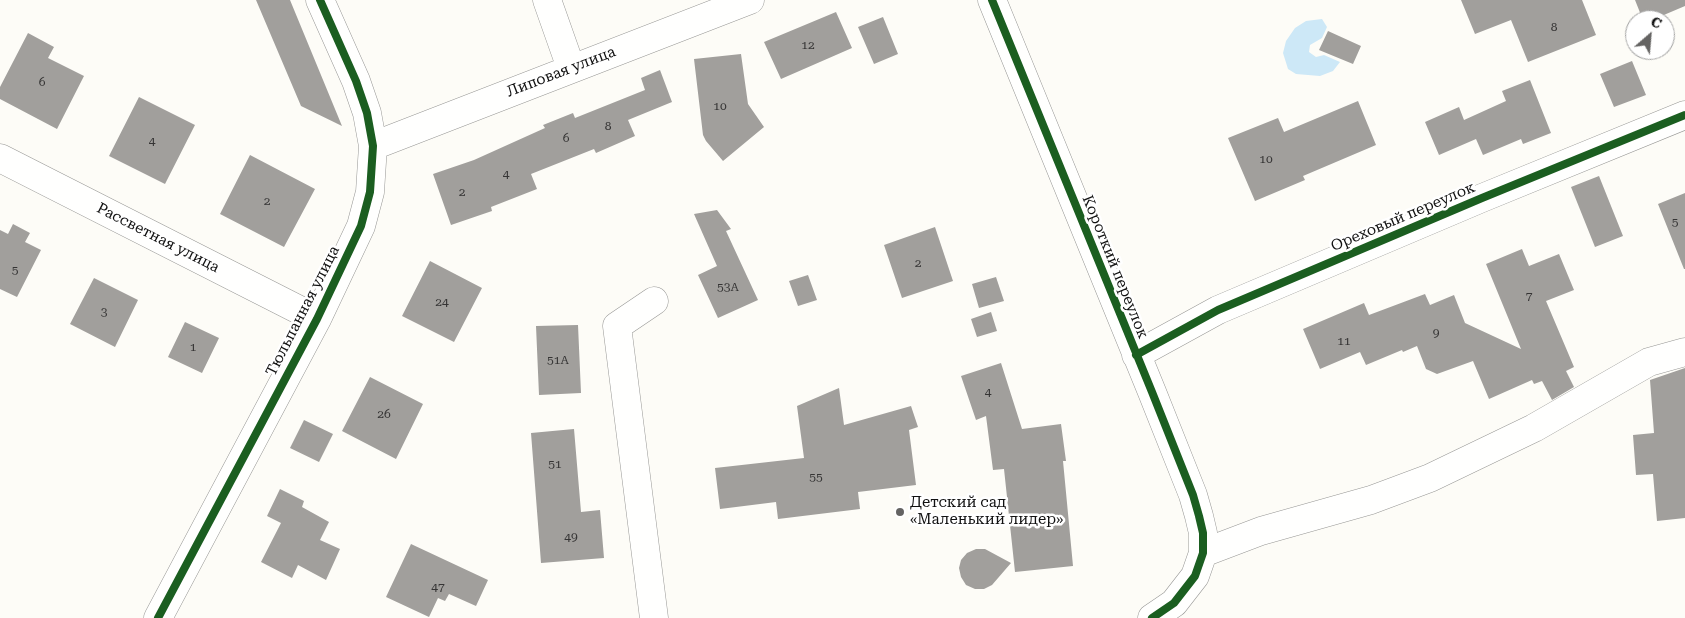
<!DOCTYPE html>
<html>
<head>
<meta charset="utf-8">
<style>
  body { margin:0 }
  #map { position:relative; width:1685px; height:618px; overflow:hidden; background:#fdfcf7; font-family:"Roboto Serif",serif }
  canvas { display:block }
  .north { position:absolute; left:1625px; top:10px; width:50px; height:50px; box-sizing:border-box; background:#fff; border:1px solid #a0a0a0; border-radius:50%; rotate:27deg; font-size:14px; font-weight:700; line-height:20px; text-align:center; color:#111 }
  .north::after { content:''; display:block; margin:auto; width:18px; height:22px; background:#646362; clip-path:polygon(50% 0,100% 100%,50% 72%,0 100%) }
</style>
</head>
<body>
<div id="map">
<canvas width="1685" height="618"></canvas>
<div class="north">С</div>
</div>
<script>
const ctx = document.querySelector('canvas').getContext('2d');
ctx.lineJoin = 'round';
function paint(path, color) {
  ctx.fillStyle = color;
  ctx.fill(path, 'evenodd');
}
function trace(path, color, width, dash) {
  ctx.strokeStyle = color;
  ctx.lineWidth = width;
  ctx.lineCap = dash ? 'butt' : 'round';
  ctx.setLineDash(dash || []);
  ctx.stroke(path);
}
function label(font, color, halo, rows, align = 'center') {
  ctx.font = font + ' "Roboto Serif",serif';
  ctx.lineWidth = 5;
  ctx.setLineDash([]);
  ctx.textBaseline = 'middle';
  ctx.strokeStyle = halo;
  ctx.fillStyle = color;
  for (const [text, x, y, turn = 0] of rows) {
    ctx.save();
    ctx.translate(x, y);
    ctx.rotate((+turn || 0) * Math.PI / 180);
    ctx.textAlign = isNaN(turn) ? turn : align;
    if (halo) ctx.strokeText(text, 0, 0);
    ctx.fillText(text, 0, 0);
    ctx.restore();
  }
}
paint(new Path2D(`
  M1322,19l5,8 -5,11 -12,7 -1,7 7,5 8,-2 16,7 -7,9 -13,5 -24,-2 -8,-5 -5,-16 3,-12 9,-13 11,-7z`), '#cde8f7');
paint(new Path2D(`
  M256,0h34l52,126 -41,-20z
  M1461,0h121l14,35 -68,27 -17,-42 -36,14z
  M1635,0h50v6l-33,14h-9z
  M836,12l16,36 -71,31 -17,-37z
  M883,17l15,37 -24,10 -16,-37z
  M1328,31l33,15 -8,18 -34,-14z
  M28,33l26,14 -6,11 36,18 -27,53 -57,-30v-12z
  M741,54l7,50 16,23 -41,34 -17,-20 -3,-6 -9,-76z
  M1632,61l14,34 -32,12 -14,-33z
  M660,70l12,32 -44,18 7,16 -39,17 -2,-4 -63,25 6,15 -46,18 1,4 -41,14 -18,-51 41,-14 71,-32 -2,-3 30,-12 2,5 70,-28 -4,-12z
  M1530,80l21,53 -28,11 -2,-5 -38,16 -7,-16 -37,16 -14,-33 34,-15 5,13 42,-19 -4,-10z
  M139,97l56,28 -30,59 -56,-28z
  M1358,101l18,44 -73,31 2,4 -50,21 -27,-63 50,-20 6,14z
  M250,155l65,34 -31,58 -64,-33z
  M1599,176l24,60 -28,11 -24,-60z
  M1685,193v76h-1l-26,-65z
  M717,210l14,19 -5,2 32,69 -40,18 -20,-43 19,-9 -23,-52z
  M13,224l17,9 -5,9 16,8 -24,47 -17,-8v-59l8,4z
  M935,227l18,54 -51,17 -18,-53z
  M1522,249l7,17 30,-12 15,36 -28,11 28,66 -8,4 8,16 -22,13 -10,-19 -8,3 -2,-4 -43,19 -16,-38 -36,13 -11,-5 -9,-23 -14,6 -1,-2 -36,15 -6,-13 -40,17 -17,-40 61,-26 5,12 56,-21 5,11 24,-10 11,28 56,26 -35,-85z
  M430,261l52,27 -28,54 -52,-26z
  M808,275l9,25 -19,6 -9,-25z
  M996,277l8,24 -25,7 -7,-24z
  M94,278l44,22 -23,47 -45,-23z
  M991,312l6,19 -20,6 -6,-18z
  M185,322l34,16 -17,35 -34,-16z
  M578,325l3,68 -42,2 -3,-69z
  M1001,363l21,66 39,-5 5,37h-3l10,105 -58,6 -11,-103 -11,1 -7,-54 -10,4 -15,-44z
  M1685,368v150l-28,3 -4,-47 -17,1 -3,-40 21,-2 -4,-53z
  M370,377l53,27 -27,55 -54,-28z
  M839,388l5,37 67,-19 7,21 -9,3 7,55 -58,7 2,17 -82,10 -2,-17 -56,7 -5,-41 89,-10 -7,-52z
  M304,420l29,14 -14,28 -29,-14z
  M574,429l7,83 19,-2 4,48 -63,5 -10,-130z
  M280,489l24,12 -2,6 27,15 -9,18 20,9 -14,31 -28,-15 -6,13 -31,-16 20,-39 -14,-7z
  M411,544l77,36 -12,26 -27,-12 -4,7 -7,-3 -9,19 -43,-20z
  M976,549h9l26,14 -19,22 -8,4h-9l-9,-4 -5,-8 -2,-9 2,-8 6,-7z`), '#a19f9c');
const minor = new Path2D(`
  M547,0l24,68
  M992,0l160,392 41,103 6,21 4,17v20l-8,23 -21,27 -22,15
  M373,146l377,-146
  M0,158l317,161
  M654,301l-37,25 37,292
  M1136,355l82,-45 264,-112 203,-83
  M1203,553l58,-22 110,-31 59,-22 104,-50 115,-66 36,-10
  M158,618l159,-299 44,-93 9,-34 3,-46 -6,-33 -11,-32 -36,-81`);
trace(minor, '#979795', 29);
trace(minor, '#fffffe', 28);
trace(new Path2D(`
  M992,0l160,392 41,103 6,21 4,17v20l-8,23 -21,27 -22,15
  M1136,355l82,-45 264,-112 203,-83
  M158,618l159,-299 44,-93 9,-34 3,-46 -6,-33 -11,-32 -36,-81`), '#1b5e20', 8);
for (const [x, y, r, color] of [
  [900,512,5,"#646362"]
]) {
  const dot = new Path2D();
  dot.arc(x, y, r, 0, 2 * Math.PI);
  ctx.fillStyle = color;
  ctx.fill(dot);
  trace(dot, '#fff', 2);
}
label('12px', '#353434', null, [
  ["8",1554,27],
  ["12",808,45],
  ["6",42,82],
  ["10",720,106],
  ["8",608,126],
  ["6",566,138],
  ["4",152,141],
  ["10",1266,159],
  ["4",506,174],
  ["2",462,192],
  ["2",267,201],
  ["5",1675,222],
  ["2",918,263],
  ["5",15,270],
  ["53А",728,287],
  ["7",1529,296],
  ["24",442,302],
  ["3",104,312],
  ["9",1436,333],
  ["11",1344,341],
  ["1",193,347],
  ["51А",558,360],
  ["4",988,392],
  ["26",384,414],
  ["51",555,464],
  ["55",816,477],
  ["49",571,537],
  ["47",438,587]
]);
label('15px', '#111', '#fff', [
  ["Липовая улица",561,72,-21],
  ["Ореховый переулок",1403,217,-23],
  ["Рассветная улица",158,238,27],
  ["Короткий переулок",1115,267,68],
  ["Тюльпанная улица",303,311,-63]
]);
label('15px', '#111', '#fff', [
  ["Детский сад",910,503],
  ["«Маленький лидер»",910,520]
], 'left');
</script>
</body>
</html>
